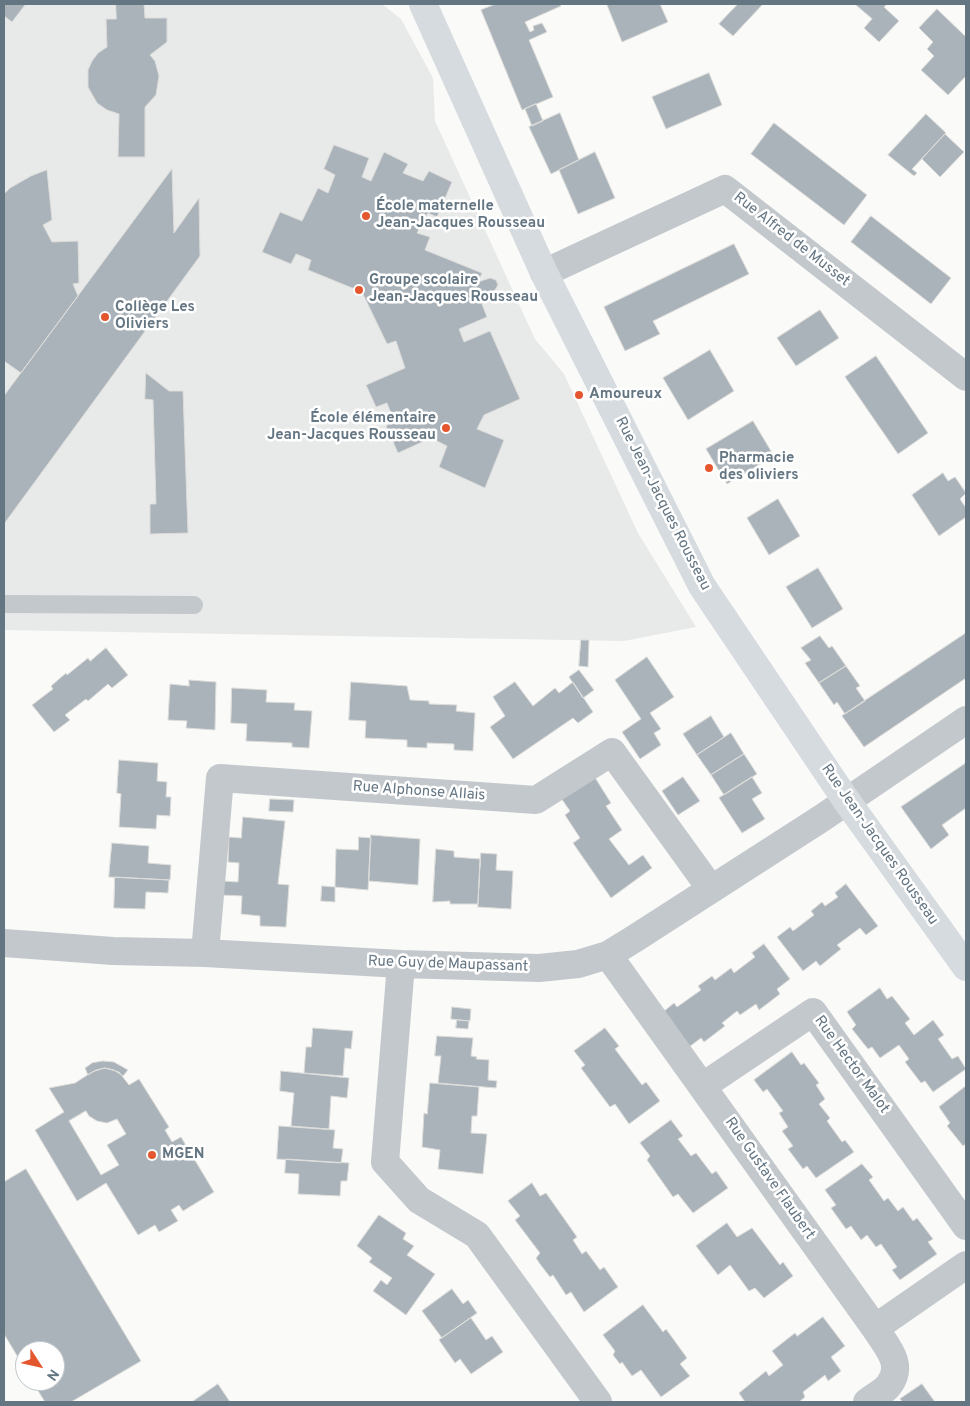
<!DOCTYPE html>
<meta charset="utf-8">
<style>
body{margin:0}
#map{position:relative;width:970px;height:1406px;overflow:hidden;background:#fafaf8;font-family:Overpass,sans-serif}
canvas{display:block}
.frame{position:absolute;inset:0;border:5px solid #657683;pointer-events:none}
.north{position:absolute;left:15px;top:1341px;width:50px;height:50px;box-sizing:border-box;background:#fff;border:1px solid #c1c8cd;border-radius:50%;rotate:125deg;font-size:14px;font-weight:700;line-height:20px;text-align:center;color:#657683}
.north::after{content:'';display:block;margin:auto;width:18px;height:22px;background:#e4572e;clip-path:polygon(50% 0,100% 100%,50% 72%,0 100%)}
</style>
<div id="map">
<canvas width="970" height="1406"></canvas>
<div class="frame"></div>
<div class="north">N</div>
</div>
<script>
const ctx = document.querySelector('canvas').getContext('2d');
ctx.lineJoin = 'round';
function fillPath(path, color) { ctx.fillStyle = color; ctx.fill(path, 'evenodd'); }
function trace(path, color, width, dash) { ctx.strokeStyle = color; ctx.lineWidth = width; ctx.lineCap = dash ? 'butt' : 'round'; ctx.setLineDash(dash || []); ctx.stroke(path); }
function write(font, color, halo, rows, align = 'center') {
  ctx.font = font + ' Overpass,sans-serif'; ctx.lineWidth = 5; ctx.setLineDash([]); ctx.textBaseline = 'middle'; ctx.strokeStyle = halo; ctx.fillStyle = color; for (const [text, x, y, turn = 0] of rows) {
    ctx.save(); ctx.translate(x, y); ctx.rotate((+turn || 0) * Math.PI / 180); ctx.textAlign = isNaN(turn) ? turn : align; if (halo) ctx.strokeText(text, 0, 0); ctx.fillText(text, 0, 0); ctx.restore();
  }
}
const built = new Path2D(`
 M4,4H382L401,19L433,78L435,121L535,339L564,374L638,533L696,627L624,641L4,630Z`);
const building = new Path2D(`
 M4,4H23L25,5L12,22L4,16Z
 M116,4H144L145,18H167V42L150,55L155,61L159,76L156,95L145,107V157H118L119,114L107,110L97,103L88,87V70L92,61L98,53L107,47L106,19H116Z
 M496,4H560L561,6L525,22L530,32L534,30L533,26L542,23L547,32L529,40L553,97L522,110L481,10Z
 M611,4H660L668,22L622,42L607,5Z
 M738,4H763L733,36L719,24Z
 M855,4H887L884,7L899,21L879,42L864,28L872,19Z
 M937,9L966,37V76L948,95L921,70L934,56L927,49L933,42L919,28Z
 M709,73L722,105L666,129L652,97Z
 M536,104L543,121L532,126L525,109Z
 M560,113L579,160L551,174L529,127Z
 M926,114L946,133L912,169L917,173L914,176L888,155Z
 M774,123L867,195L844,225L751,154Z
 M945,134L964,152L940,177L922,159Z
 M334,145L369,158L362,177L371,181L384,152L408,164L403,173L423,181L429,171L452,182L437,217L428,213L417,233L430,237L425,250L482,273L478,282L490,278L496,280L498,285L495,290L480,299L487,317L459,329L464,342L490,331L520,399L484,415L477,429L504,440L485,488L439,467L447,446L431,438L398,453L386,426L394,421L387,403L376,407L366,385L405,368L396,341L387,344L362,292L308,270L311,260L296,254L291,264L262,252L280,212L302,221L318,188L328,193L335,175L324,169Z
 M595,152L615,198L578,214L559,170Z
 M172,169L174,233L199,198L200,256L4,524V396Z
 M47,170L52,220L43,225L52,242L78,241L79,283L73,284L78,296L21,373L4,361V194L10,188L31,176Z
 M871,216L951,278L931,304L851,242Z
 M734,244L749,274L653,321L660,334L625,351L604,307Z
 M820,310L839,338L796,366L777,338Z
 M710,350L734,391L688,420L663,378Z
 M876,356L928,433L898,454L845,377Z
 M146,373L169,391H183L188,533L150,534V504H156L153,400L145,399Z
 M753,421L774,456L727,484L706,449Z
 M943,473L948,481L955,477L966,493L960,499L966,508V517L939,536L912,495Z
 M778,499L800,536L769,555L747,518Z
 M818,568L843,609L812,628L786,587Z
 M966,633V678L864,747L842,716Z
 M820,636L829,648L832,646L846,666L819,683L805,663L811,660L801,648Z
 M581,640H589L588,667L579,666Z
 M106,648L128,675L112,688L108,684L88,701L86,699L65,715L70,720L54,732L32,705L53,689L51,686L66,673L67,675L88,658L90,661Z
 M647,657L674,697L650,713L661,729L654,733L661,745L640,759L622,732L641,719L615,680Z
 M846,666L860,686L856,688L865,701L845,714L837,702L834,705L819,683Z
 M579,670L594,690L583,698L569,677Z
 M189,680L216,682L215,730L186,728L187,721L168,720L170,684L189,686Z
 M351,682L407,686L410,700L429,701V704L457,705L456,711L475,713L473,751L454,750V744L427,743V748L407,747V740L365,738L366,721L349,720Z
 M515,682L533,706L555,688L559,693L573,682L593,712L578,723L573,718L513,759L490,727L505,716L493,697Z
 M232,688L267,690L266,702L295,703L294,710L312,711L309,748L292,747V743L246,741L247,724L231,723Z
 M711,716L724,737L697,755L683,734Z
 M731,733L744,754L711,775L697,755Z
 M744,754L757,774L724,795L711,775Z
 M119,760L158,763L157,781L167,782L166,797H171L170,816L157,815L156,829L119,827L121,794L117,793Z
 M966,763V808L942,825L949,835L931,849L901,807Z
 M594,776L611,803L606,806L622,830L609,839L629,865L643,855L652,868L611,898L573,843L580,838L565,815L570,811L561,798Z
 M683,777L700,801L678,815L662,791Z
 M752,777L762,793L752,799L765,819L742,833L719,798Z
 M270,799L294,800L293,812L269,811Z
 M243,817L285,821L278,884L289,885L286,927L260,926V916L241,914L242,896L221,895L222,881L238,882L239,863L228,862L229,837L241,838Z
 M371,835L420,839L418,885L369,881Z
 M359,837L371,838L368,890L335,887L336,849L358,850Z
 M112,843L149,846L148,863L171,865L170,880L109,877Z
 M436,849L454,851V857L480,859L478,904H450V901L433,902Z
 M481,853L497,854L496,870L513,871L511,909L478,907Z
 M115,877L169,880L168,893L146,892L145,909L114,908Z
 M846,884L878,926L866,935L860,928L837,945L841,949L820,966L816,961L803,971L777,937L790,927L793,931L814,915L811,911L822,902L825,906L838,897L835,893Z
 M322,886L335,887V902L321,901Z
 M764,944L790,979L777,989L780,994L759,1010L756,1004L740,1015L737,1011L722,1023L725,1026L704,1042L701,1038L689,1047L663,1012L674,1003L677,1007L701,990L698,986L712,976L715,980L731,968L734,973L755,957L752,953Z
 M880,988L887,999L892,996L910,1019L905,1023L914,1035L933,1020L944,1035L938,1039L952,1059L958,1056L966,1069L933,1092L925,1081L921,1083L905,1062L909,1059L899,1045L880,1058L872,1047L868,1049L852,1029L856,1025L847,1012Z
 M452,1007L471,1009L470,1021L451,1019Z
 M457,1020L469,1021L468,1029L456,1028Z
 M313,1028L353,1031L351,1049L345,1048L343,1076L304,1073L306,1047H311Z
 M605,1028L619,1046L615,1049L642,1085L646,1082L660,1101L629,1124L615,1104L610,1107L581,1068L585,1065L574,1051Z
 M437,1036L473,1038L471,1056L477,1057L476,1059L489,1060L488,1080L497,1081L496,1088L438,1083L441,1056H435Z
 M792,1052L801,1065L804,1063L819,1083L816,1085L825,1099L819,1104L830,1118L827,1121L842,1142L845,1140L854,1152L816,1178L807,1166L803,1169L788,1149L793,1146L782,1131L788,1127L779,1113L783,1111L767,1089L763,1092L754,1080Z
 M103,1061L114,1062L128,1070L123,1076L114,1070L105,1068L96,1070L88,1075L85,1068L92,1063Z
 M105,1068L119,1072L129,1085L139,1079L169,1127L165,1130L172,1142L181,1137L214,1192L183,1211L179,1205L171,1210L178,1221L159,1232L155,1225L138,1235L106,1183L77,1201L35,1130L64,1112L49,1088L75,1083L92,1072ZM86,1111L89,1116L97,1121L107,1123L117,1119L126,1134L107,1145L119,1165L101,1175L69,1121Z
 M281,1071L349,1078L347,1098L331,1096L329,1129L291,1126L294,1093L280,1091Z
 M430,1083L479,1087L477,1116H472L471,1133L487,1134L483,1174L438,1169L440,1150L422,1147L424,1113L427,1114Z
 M966,1086V1144L963,1146L947,1126L950,1123L939,1107Z
 M671,1120L683,1136L678,1139L691,1156L696,1153L712,1174L716,1171L728,1188L693,1213L678,1194L673,1197L647,1160L650,1156L640,1143Z
 M279,1126L335,1130L333,1148L343,1149L341,1163L277,1159Z
 M286,1159L349,1163L347,1181H341L340,1196L298,1194L299,1174L285,1173Z
 M862,1164L873,1177L869,1180L884,1201L888,1198L898,1211L903,1207L913,1221L917,1218L933,1239L928,1242L937,1254L900,1280L892,1270L897,1267L881,1244L876,1247L867,1235L861,1240L851,1226L846,1229L831,1208L836,1205L825,1190Z
 M26,1169L141,1361L71,1402H45L32,1381H55V1351H25V1369L4,1334V1182Z
 M532,1183L540,1196L546,1193L577,1237L573,1240L582,1254L586,1251L600,1270L604,1267L618,1287L584,1312L571,1292L566,1295L553,1275L550,1277L540,1264L536,1258L540,1253L515,1220L520,1216L508,1201Z
 M379,1215L406,1233L403,1239L414,1246L407,1255L435,1274L406,1315L373,1291L381,1280L387,1285L392,1278L369,1262L372,1258L357,1246Z
 M727,1223L737,1237L752,1228L780,1265L783,1262L793,1276L764,1298L755,1288L749,1291L730,1265L718,1275L696,1246Z
 M452,1289L463,1304L468,1300L477,1313L442,1338L422,1311Z
 M643,1305L663,1332L666,1329L687,1358L680,1364L690,1376L661,1397L641,1370L632,1376L622,1362L620,1364L613,1355L615,1351L603,1335Z
 M823,1317L845,1346L831,1357L841,1371L828,1381L825,1375L803,1392L805,1397L799,1402H745L739,1393L766,1371L769,1376L783,1365L772,1351L795,1333L797,1336Z
 M471,1318L486,1340L492,1336L503,1352L471,1374L460,1359L455,1363L439,1340Z
 M218,1384L230,1402H192Z
 M922,1384L935,1402H903L900,1399Z`);
const lane = new Path2D(`
 M4,604L194,605`);
const street = new Path2D(`
 M544,273L725,189L966,377
 M4,943L113,951L205,953L401,964L539,968L578,964L608,955L634,939L822,818L966,720
 M205,953L220,778L536,800L612,752L711,889
 M608,955L875,1328C886,1346 905,1364 889,1385C884,1392 873,1397 867,1402
 M401,964L385,1162L419,1200L477,1235L598,1402
 M703,1086L813,1012L966,1226
 M875,1328L966,1265`);
const secondary = new Path2D(`
 M423,4L544,273L702,586L846,800L966,967`);
const markers = [
 [366,216,5,"#e4572e"],
 [359,290,5,"#e4572e"],
 [105,317,5,"#e4572e"],
 [579,395,5,"#e4572e"],
 [446,428,5,"#e4572e"],
 [709,468,5,"#e4572e"],
 [152,1155,5,"#e4572e"]
];
const poiNames = [
 ["École maternelle",376,207],
 ["Jean-Jacques Rousseau",376,224],
 ["Groupe scolaire",369,281],
 ["Jean-Jacques Rousseau",369,298],
 ["Collège Les",115,308],
 ["Oliviers",115,325],
 ["Amoureux",589,395],
 ["École élémentaire",436,419,"right"],
 ["Jean-Jacques Rousseau",436,436,"right"],
 ["Pharmacie",719,459],
 ["des oliviers",719,476],
 ["MGEN",162,1155]
];
const streetNames = [
 ["Rue Alfred de Musset",791,240,38],
 ["Rue Jean-Jacques Rousseau",662,504,63],
 ["Rue Alphonse Allais",419,792,4],
 ["Rue Jean-Jacques Rousseau",879,845,55],
 ["Rue Guy de Maupassant",448,965,2],
 ["Rue Hector Malot",851,1065,54],
 ["Rue Gustave Flaubert",769,1179,55]
];
fillPath(built, '#e8e9e9');
fillPath(building, '#aab3b9');
trace(building, '#dcdcda', 1);
trace(lane, '#c3c8cc', 18);
trace(street, '#c3c8cc', 28);
trace(secondary, '#d6dbdf', 28);
for (const [x, y, r, color] of markers) { const dot = new Path2D(); dot.arc(x, y, r, 0, 2 * Math.PI); ctx.fillStyle = color; ctx.fill(dot); trace(dot, '#fff', 2); }
write('bold 15px', '#657683', '#fff', poiNames, 'left');
write('15px', '#657683', '#fff', streetNames);
</script>
